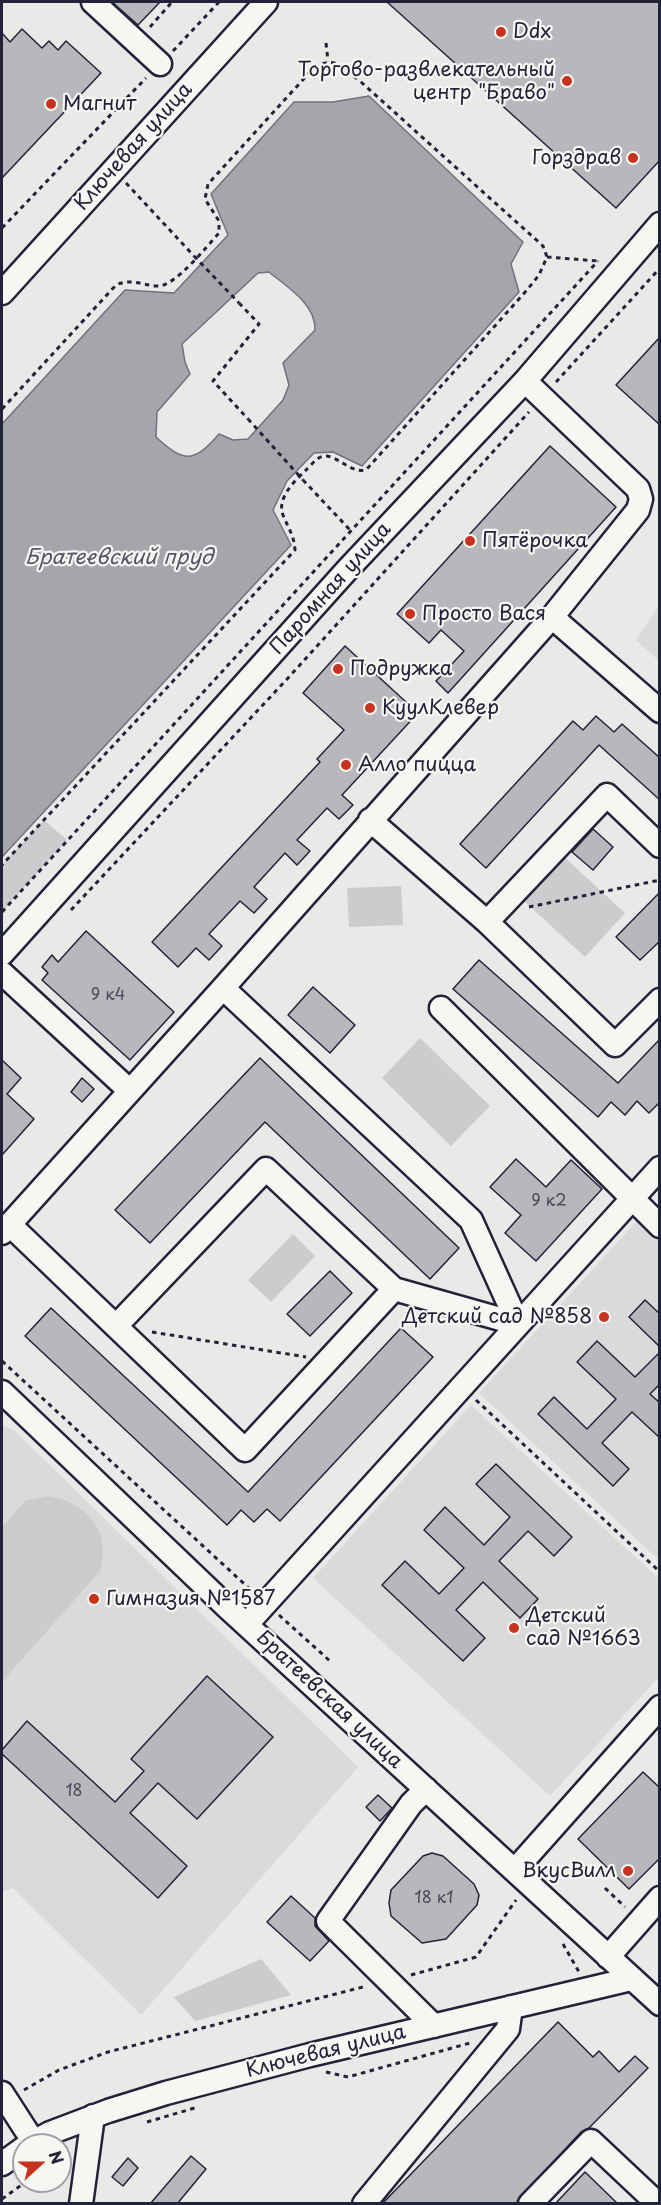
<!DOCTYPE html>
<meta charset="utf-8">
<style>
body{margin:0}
#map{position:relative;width:661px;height:2205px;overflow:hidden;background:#e9e9e7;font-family:"Playpen Sans",sans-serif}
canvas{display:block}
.frame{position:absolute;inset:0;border:3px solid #22223b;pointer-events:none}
.north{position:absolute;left:12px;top:2133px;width:60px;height:60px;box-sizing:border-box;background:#f6f6f2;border:2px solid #a1a1a9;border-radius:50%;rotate:69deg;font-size:16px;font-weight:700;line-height:24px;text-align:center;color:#22223b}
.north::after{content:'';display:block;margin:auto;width:21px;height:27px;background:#c8321e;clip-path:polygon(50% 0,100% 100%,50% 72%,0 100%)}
</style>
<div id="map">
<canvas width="661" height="2205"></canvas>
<div class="frame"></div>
<div class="north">N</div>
</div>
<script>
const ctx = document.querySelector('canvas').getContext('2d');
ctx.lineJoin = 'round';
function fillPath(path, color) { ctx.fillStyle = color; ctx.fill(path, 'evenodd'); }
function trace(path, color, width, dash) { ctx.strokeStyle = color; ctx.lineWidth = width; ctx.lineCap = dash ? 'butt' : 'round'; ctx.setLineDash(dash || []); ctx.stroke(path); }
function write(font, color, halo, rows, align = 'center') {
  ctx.font = font + ' "Playpen Sans",sans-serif'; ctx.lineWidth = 4.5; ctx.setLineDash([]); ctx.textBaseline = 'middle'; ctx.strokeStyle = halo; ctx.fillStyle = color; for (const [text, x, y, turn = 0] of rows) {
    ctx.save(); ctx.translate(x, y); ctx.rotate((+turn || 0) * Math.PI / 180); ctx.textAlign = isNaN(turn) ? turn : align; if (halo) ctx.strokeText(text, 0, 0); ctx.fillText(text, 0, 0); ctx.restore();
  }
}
const built = new Path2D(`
 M659,606V661L636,640Z
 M637,1221L659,1241V1560L479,1393Z
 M471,1405L659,1579V1677L550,1796L313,1578Z
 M2,1426L14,1430L358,1767L141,2015L13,1888L2,1892Z`);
const green = new Path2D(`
 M44,820L67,840L2,912V865Z
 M563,856L625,913L585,957L523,900Z
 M401,886L403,925L349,927L347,888Z
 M420,1038L490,1106L451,1146L382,1078Z
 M293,1234L315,1256L271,1302L248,1280Z
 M47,1496C86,1501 112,1531 100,1571L2,1682V1527L25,1501Z
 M261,1959L291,1995L195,2021L174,1997Z`);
const water = new Path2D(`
 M369,96L523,242L511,264L519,292L362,466L333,452L314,453L287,481L273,510L291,545L2,857V424L125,290L174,293L228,235L211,194L294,102H333ZM269,272C287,287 316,304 315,330L283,363L289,385L283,400L248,439L233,440L219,434C194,463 184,463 156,437L157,412L190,374L185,362L182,344L258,273Z`);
const building = new Path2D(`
 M112,2H160L138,25Z
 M387,2H660V160L616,208Z
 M22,29L42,48L49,41L58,50L66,41L101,73L2,178V33L10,42Z
 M660,337V425L616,385Z
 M550,446L616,507L448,693L436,681L464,651L441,630L429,643L397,614Z
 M345,646L418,713L342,795L353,805L339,819L327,808L297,840L310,851L297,865L285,853L254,887L267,899L254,913L240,901L209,934L222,946L209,960L196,948L178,967L152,942L320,762L317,759L344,730L303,693Z
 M596,716L614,732L622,724L660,758V800L599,745L486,868L460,844L573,721L583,730Z
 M593,829L613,847L593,870L572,852Z
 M660,892V941L640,960L616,937Z
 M86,931L174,1012L130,1060L42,980L48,973L42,967L52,955L58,962Z
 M479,960L618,1083L660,1039V1102L649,1113L637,1101L625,1115L611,1102L598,1117L453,989Z
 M313,987L355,1025L330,1053L288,1015Z
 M260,1058L459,1248L430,1279L265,1122L150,1243L115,1210Z
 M2,1060L21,1078L7,1094L34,1119L2,1155Z
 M82,1078L94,1089L82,1102L71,1092Z
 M516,1159L546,1187L571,1160L602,1189L536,1261L505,1233L521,1215L490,1187Z
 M330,1271L352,1293L310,1336L287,1314Z
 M645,1300L660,1314V1347L629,1317Z
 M51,1308L248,1492L401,1328L433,1357L280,1521L267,1509L254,1522L241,1510L227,1525L25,1336Z
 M597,1341L635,1377L660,1352V1384L650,1394L660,1403V1438L632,1412L602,1443L629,1469L613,1486L538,1414L554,1397L587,1429L616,1399L577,1362Z
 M496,1464L572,1537L554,1556L528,1531L499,1561L538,1599L520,1618L483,1582L456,1610L485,1638L463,1661L382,1585L405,1561L439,1594L464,1568L424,1530L445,1507L484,1545L510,1517L476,1484Z
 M207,1676L273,1737L197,1819L158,1783L130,1813L187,1866L158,1898L2,1754V1750L27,1721L115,1802L144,1771L131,1759Z
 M643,1772L660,1788V1858L629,1889L578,1839Z
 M378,1795L392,1808L380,1821L366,1807Z
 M432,1853L443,1856L474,1884L479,1895L477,1905L446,1939L422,1943L391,1916L389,1903L391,1890L423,1856Z
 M291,1896L315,1918V1926L329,1941L310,1961L267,1922Z
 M558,2022L593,2057L599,2051L619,2072L635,2056L648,2068L589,2128L581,2132L515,2204H382Z
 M191,2156L206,2169L177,2204H150Z
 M128,2158L138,2168L123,2186L112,2177Z
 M585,2172L618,2204H555Z`);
const path = new Path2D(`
 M150,27L172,2
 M326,43L328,61
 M173,51L219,2
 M126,183L194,256
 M2,228L146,78
 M547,257L598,261
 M239,303L259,324L213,381L248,419
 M556,382L660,268
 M2,409L116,285C131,278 141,285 157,286C174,288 207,246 219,233V221L205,199L208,184L310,72C333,52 342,67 361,82L543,246L547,257L539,275L527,290L366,470C351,473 342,459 327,456C319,455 314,462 308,468C297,479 276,497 283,515C288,528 294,535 295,550L2,865
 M303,480L351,531
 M529,907L660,880
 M71,910L289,677L529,412
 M2,912L598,261
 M152,1332L306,1357
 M2,1361L252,1591
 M476,1400L660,1572
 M279,1615L331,1662
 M605,1888L625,1907
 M563,1944L579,1972
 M411,1975L476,1957L516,1900
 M326,2072L348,2077L470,2043
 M24,2090L59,2070L108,2052L367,1986
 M147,2122L198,2107
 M60,2158L69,2153
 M2,2199L27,2181`);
const minor = new Path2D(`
 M93,2L160,64
 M2,293L266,2
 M525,381L638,489L641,499L638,510L552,617
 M370,820L487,922
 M660,846L607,795L487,922L615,1045L660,1000
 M2,954L347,570L525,381L660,224
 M2,973L130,1091
 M223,988L471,1220L518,1324L394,1289
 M441,1008L660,1226
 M9,1224L245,1450L394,1289L266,1169L116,1326
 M2,1233L223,988L552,617L660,711
 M2,1392L228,1608L660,2004
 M247,1624L660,1168
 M426,1789L411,1804L328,1921L434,2026
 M515,1870L660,1707
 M608,1957L660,1898
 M2,2093L33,2141
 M28,2145L50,2133L108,2111L166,2093L310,2055L631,1979
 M2,2164L24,2148
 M81,2204L93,2116
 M364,2204L508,2029L511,2007
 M530,2204L591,2141L658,2204`);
const pathBridge = new Path2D(`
 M194,256L239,303
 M248,419L303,480`);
const markers = [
 [501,32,6,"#c8321e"],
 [567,81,6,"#c8321e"],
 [51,104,6,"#c8321e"],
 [633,158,6,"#c8321e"],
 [470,541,6,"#c8321e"],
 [410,614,6,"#c8321e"],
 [338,669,6,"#c8321e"],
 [370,708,6,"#c8321e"],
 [346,765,6,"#c8321e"],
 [604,1317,6,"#c8321e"],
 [94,1599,6,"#c8321e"],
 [514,1628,6,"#c8321e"],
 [628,1871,6,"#c8321e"]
];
const numberNames = [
 ["9 к4",108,996],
 ["9 к2",549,1202],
 ["18",74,1792],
 ["18 к1",434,1899]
];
const poiNames = [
 ["Ddx",513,32],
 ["Торгово-развлекательный",555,70,"right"],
 ["центр \"Браво\"",555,93,"right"],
 ["Магнит",63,104],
 ["Горздрав",621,158,"right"],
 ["Пятёрочка",482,541],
 ["Просто Вася",422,614],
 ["Подружка",350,669],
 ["КуулКлевер",382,708],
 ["Алло пицца",358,765],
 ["Детский сад №858",592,1317,"right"],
 ["Гимназия №1587",106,1599],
 ["Детский",526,1616],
 ["сад №1663",526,1639],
 ["ВкусВилл",616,1871,"right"]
];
const streetNames = [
 ["Ключевая улица",134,147,-48],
 ["Паромная улица",331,589,-48],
 ["Братеевская улица",329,1700,43],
 ["Ключевая улица",326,2052,-14]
];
const waterNames = [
 ["Братеевский пруд",119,558]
];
fillPath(built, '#dadada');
fillPath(green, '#ccccce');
fillPath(water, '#a5a5ac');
trace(water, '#71717f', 1.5);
fillPath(building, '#b8b8bc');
trace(building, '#22223b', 1.5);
trace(minor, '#22223b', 27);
trace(path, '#22223b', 3, [4.5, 4.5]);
trace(minor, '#f6f6f2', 22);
trace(pathBridge, '#22223b', 3, [4.5, 4.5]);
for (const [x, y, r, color] of markers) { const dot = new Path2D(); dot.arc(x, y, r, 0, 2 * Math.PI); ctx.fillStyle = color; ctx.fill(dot); trace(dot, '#f6f6f2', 2); }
write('16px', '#48485b', null, numberNames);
write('20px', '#22223b', '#f6f6f2', poiNames, 'left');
write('20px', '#22223b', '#f6f6f2', streetNames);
write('italic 21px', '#565668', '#f6f6f2', waterNames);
</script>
